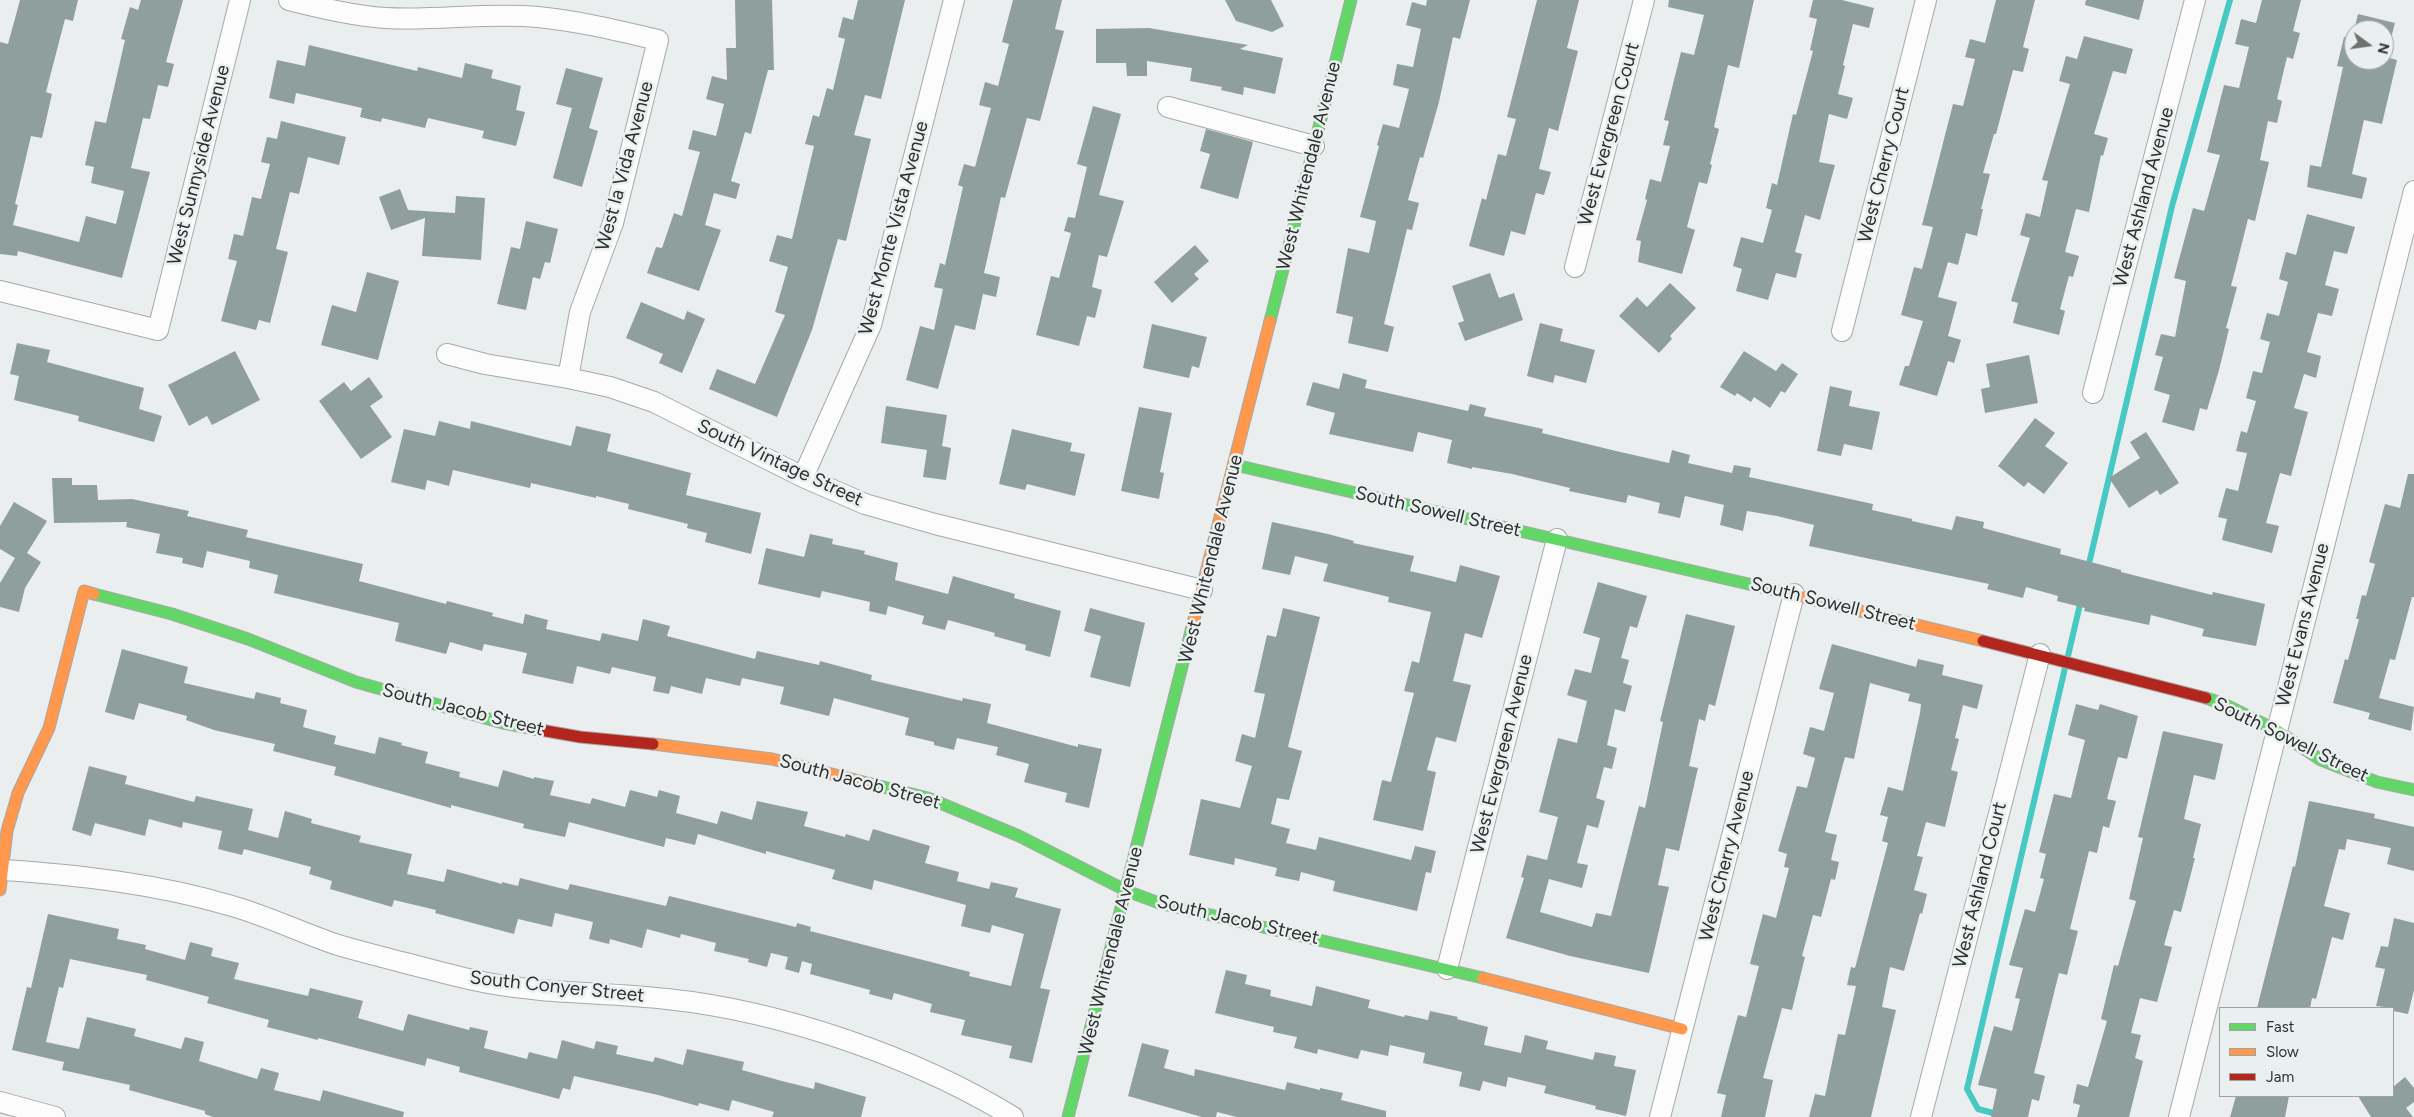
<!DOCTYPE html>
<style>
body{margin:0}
#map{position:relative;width:2414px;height:1117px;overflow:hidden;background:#ebeeee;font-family:Figtree,sans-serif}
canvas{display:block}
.legend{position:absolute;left:2219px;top:1007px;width:175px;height:90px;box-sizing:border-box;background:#eaefef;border:1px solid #9fa3a3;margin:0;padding:6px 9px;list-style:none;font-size:15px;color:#2e3030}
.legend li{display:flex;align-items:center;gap:10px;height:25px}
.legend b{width:25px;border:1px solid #9fa3a3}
.north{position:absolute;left:2344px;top:20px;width:50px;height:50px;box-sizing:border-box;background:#eaefef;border:1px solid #9fa3a3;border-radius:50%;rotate:104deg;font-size:14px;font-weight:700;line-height:20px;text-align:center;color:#2e3030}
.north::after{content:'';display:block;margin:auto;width:18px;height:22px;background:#707272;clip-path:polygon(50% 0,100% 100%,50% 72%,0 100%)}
</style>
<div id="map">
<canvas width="2414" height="1117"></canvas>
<ul class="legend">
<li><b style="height:6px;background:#63d668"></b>Fast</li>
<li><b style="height:6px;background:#ff974d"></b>Slow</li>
<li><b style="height:6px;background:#b3261e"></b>Jam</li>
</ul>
<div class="north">N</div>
</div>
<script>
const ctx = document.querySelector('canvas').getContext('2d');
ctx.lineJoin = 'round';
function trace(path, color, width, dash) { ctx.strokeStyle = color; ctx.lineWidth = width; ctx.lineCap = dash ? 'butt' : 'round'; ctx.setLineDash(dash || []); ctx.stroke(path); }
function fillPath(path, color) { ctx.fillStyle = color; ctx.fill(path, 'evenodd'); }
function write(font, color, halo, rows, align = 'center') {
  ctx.font = font + ' Figtree,sans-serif'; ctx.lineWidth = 5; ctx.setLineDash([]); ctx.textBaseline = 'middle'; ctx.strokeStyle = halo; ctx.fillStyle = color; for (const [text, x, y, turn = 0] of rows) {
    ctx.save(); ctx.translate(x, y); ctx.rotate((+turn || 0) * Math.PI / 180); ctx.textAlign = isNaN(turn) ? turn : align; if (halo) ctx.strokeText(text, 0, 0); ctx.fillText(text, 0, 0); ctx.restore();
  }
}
const stream = new Path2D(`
 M2088,568L2172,206L2230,0
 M2068,656L2081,600
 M2008,1117L1978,1109L1967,1089L2065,668`);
const building = new Path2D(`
 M20,0H78L73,21L65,19L46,92L52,94L42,138L31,136L15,204L18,205L13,225L79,242L86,216L116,224L124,191L91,183L94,167L85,165L95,121L106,123L125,40L121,39L130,7L138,10L141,0H183L166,62L174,64L168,87L158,85L150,119L143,118L131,168L150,172L122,278L18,251L17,256L0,254V42L8,44Z
 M735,0H772L774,70H768L751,134L745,132L731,181L740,184L736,199L714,193L705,225L721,230L699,291L647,273L656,247L662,248L674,213L682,216L700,152L688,149L693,130L716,136L724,104L706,99L712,76L727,80L726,48H736Z
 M858,0H905L881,99L865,95L854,135L871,139L846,241L838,239L812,330L777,417L709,389L717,369L755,384L785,315L775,312L788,267L769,261L777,235L792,239L814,146L805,144L813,115L819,117L827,88L833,90L845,39L838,37L843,17L853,20Z
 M1013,0H1062L1055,29L1064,31L1040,121L1027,118L1005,198L1001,197L984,273L1000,277L996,297L983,294L975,330L955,325L938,389L906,380L920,326L934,330L943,289L934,287L940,263L945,265L963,187L958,185L964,164L975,167L991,108L979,105L985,82L998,86L1009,44L1002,42Z
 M1225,0H1271L1284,26L1272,32L1236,21Z
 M1427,0H1470L1460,39L1453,37L1439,102L1423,158L1420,157L1408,200L1419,203L1412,230L1407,229L1384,324L1394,327L1388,352L1348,343L1353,317L1336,313L1348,248L1369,253L1376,221L1360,217L1379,146L1377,145L1383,124L1399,128L1409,89L1393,85L1397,64L1413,67L1421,29L1406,25L1412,2L1426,6Z
 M1537,0H1579L1567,48L1578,51L1558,131L1549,128L1539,169L1551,172L1544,195L1536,193L1525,235L1511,231L1504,256L1469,246L1482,198L1486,200L1498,154L1506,156L1516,119L1507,117Z
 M1669,0H1754L1739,68L1728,65L1714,127L1719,129L1710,164L1712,165L1707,184L1699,182L1687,227L1695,230L1682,274L1638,262L1641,241L1636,240L1647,200L1645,199L1650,179L1661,182L1670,146L1663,145L1669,121L1664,120L1681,52L1694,55L1704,15L1668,7Z
 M1813,0H1842L1874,8L1869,28L1853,24L1843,65L1845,66L1838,94L1853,98L1847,119L1829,114L1819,162L1835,165L1820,220L1805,215L1795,252L1802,254L1796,278L1776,273L1768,300L1736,291L1742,269L1733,266L1741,237L1763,243L1772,210L1766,208L1772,183L1777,185L1793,114L1796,115L1813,51L1810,50L1817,19L1809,17Z
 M1996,0H2035L2023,47L2029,49L2023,72L2013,70L1996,134H1994L1983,173L1990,174L1981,209H1983L1977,236L1966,233L1958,265L1948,262L1938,297L1957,302L1948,336L1961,340L1954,363L1948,361L1937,396L1899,385L1905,366H1909L1923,321L1901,315L1914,267L1922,269L1933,227L1922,225L1953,104L1963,106L1975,59L1965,57L1970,39L1985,43Z
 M2086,0H2144L2139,20L2085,5Z
 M2262,0H2301L2293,31L2300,33L2293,59L2287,57L2277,99L2282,101L2277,123L2268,121L2260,160L2269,162L2255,221L2248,219L2237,263L2231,286L2237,287L2226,328L2229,329L2219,370L2207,410L2200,408L2194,431L2162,422L2170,395L2154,390L2163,357L2155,355L2161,334L2175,337L2186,281L2174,278L2193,208L2204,211L2220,155L2207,152L2224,85L2239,88L2249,47L2235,44L2241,19L2256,23Z
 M2358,14L2395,23L2386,57L2397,60L2382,124L2364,120L2352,174L2367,178L2362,199L2307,187L2310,165L2321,167L2343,67L2337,66L2344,37L2352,39ZM2354,30H2384V60H2354Z
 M1149,28L1248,45L1240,49L1283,58L1275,94L1244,87L1243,95L1221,90L1222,87L1190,81L1192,68L1147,61V76H1127L1126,63H1096V29Z
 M2084,36L2133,49L2126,74L2113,71L2094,134L2108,138L2103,156L2101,155L2089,212L2076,209L2065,252L2079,256L2073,277L2069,276L2060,309L2065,311L2059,335L2013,323L2018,303L2011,301L2030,238L2020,235L2026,213L2040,217L2048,181L2042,180L2070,84L2059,81L2066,56L2077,59Z
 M309,45L417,71L418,67L462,78L465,63L493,70L491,78L521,86L516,110L525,112L516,146L482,138L484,131L428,118L425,128L382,118L381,122L360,117L362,108L296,93L294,104L269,98L277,60L305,66Z
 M566,68L603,78L589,128L598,131L582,187L553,178L572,108L556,104Z
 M1093,106L1121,114L1099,195L1124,201L1107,257L1099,255L1092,287L1102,290L1095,318L1087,316L1079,346L1036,335L1051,276L1059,278L1071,233L1064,231L1068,217L1075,218L1087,167L1077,164Z
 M281,121L346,137L339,165L308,157L299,194L290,192L276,249L288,252L279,288L270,323L259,320L256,330L221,321L237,261L228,259L234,234L243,236L252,197L261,199L270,164L261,162L267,137L277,139Z
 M1206,129L1253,142L1238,199L1200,188L1210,154L1200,151Z
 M400,189L408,210L455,213L456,196L485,198L481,260L422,256L425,218L391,230L379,197Z
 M2307,214L2355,227L2347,254L2334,251L2325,285L2339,289L2332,316L2318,313L2307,352L2321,356L2316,378L2304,374L2294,408L2308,412L2291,476L2280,473L2266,523L2279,526L2272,553L2222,540L2227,519L2218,517L2226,488L2238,491L2247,453L2236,451L2241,431L2247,433L2256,401L2246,398L2253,371L2262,373L2270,342L2260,339L2267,313L2279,316L2288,282L2279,279L2286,252L2296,255Z
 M526,221L558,229L550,263L545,262L540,279L533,277L526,310L497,304L511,247L520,249Z
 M1195,245L1209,261L1194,274L1199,279L1172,303L1154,282Z
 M367,272L399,281L378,360L321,345L332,305L356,312Z
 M1490,273L1499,298L1514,293L1523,320L1465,341L1458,323L1464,321L1452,286Z
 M1670,283L1696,308L1670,336L1672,339L1659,353L1619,316L1637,297L1647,307Z
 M641,302L684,320L687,311L705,319L682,373L659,363L663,354L626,338Z
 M1540,323L1563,329L1560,341L1595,350L1586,383L1555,375L1553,383L1527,376Z
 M1152,324L1207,337L1199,368L1192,366L1189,378L1143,368Z
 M17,343L50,350L47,362L144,388L139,409L162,416L154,442L78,421L79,416L14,400L19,376L10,374Z
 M235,351L260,400L212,425L207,416L189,426L168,385Z
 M1744,351L1776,371L1782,363L1798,374L1785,393L1781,391L1770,408L1754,397L1751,402L1737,393L1735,396L1720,387Z
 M2029,355L2038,403L1985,413L1981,389L1990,387L1986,364Z
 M1343,373L1367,380L1365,388L1468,411L1470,404L1486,408L1484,416L1543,429L1542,433L1616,451L1669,463L1672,450L1690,455L1688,463L1732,473L1734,465L1751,468L1749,477L1873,504L1872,510L1912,519V521L1952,530L1956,516L1984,522L1983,528L2061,549L2060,554L2121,570V572L2212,595L2213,592L2265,604L2256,646L2202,636L2204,629L2151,615L2149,625L2084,611L2085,608L2057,601L2058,596L2026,587L2023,598L1987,589L1989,584L1809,546L1814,525L1777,516L1747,511L1743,531L1720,525L1724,505L1685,496L1680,518L1658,513L1660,503L1628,495L1626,503L1569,491L1570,488L1512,474L1472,467V469L1447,463L1452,440L1418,432L1413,452L1329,434L1335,413L1306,405L1313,382L1339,389Z
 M369,377L383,397L370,406L392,437L361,459L319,401L344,382L351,391Z
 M1830,386L1852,391L1849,406L1880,412L1872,450L1844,444L1841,456L1817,451Z
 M886,406L947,415L942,446L951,448L946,480L923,477L927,450L881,443Z
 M1139,407L1172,413L1160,472L1164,473L1159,499L1121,491Z
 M2035,418L2055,433L2045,446L2068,463L2044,494L2028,482L2024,487L1998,466Z
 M439,421L470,429L471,421L571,446L576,426L611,434L607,451L691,473L686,495L761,513L751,554L705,542L707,533L687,528L688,524L628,509L629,504L596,496V498L531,483L530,488L453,470L449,486L427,480L425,490L391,482L404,429L435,436Z
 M1012,429L1072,443L1070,451L1085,454L1075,496L1027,484L1025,490L999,484Z
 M2146,432L2179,483L2160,495L2157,490L2129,508L2109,478L2140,458L2130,442Z
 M2408,474H2414V597H2412L2395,660L2390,659L2379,698L2414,707L2411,731L2368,719L2370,713L2333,703L2345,659L2348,660L2359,619H2356L2362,595L2366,596L2375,564L2369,562L2385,504L2400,508Z
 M52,478H72V485H97L98,500L132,499L189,511L187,516L248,530L246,537L363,564L359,581L446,604L447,601L493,613L492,616L523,624L525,614L548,620L546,629L600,641L602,633L638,641L643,619L670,626L667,636L755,659L757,651L819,665L820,661L872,675L871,680L962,701L963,698L991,704L987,723L1078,747V744L1102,749L1089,808L1065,802L1067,793L1024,782L1029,764L996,755L998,747L957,738L954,750L934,745V742L905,735L909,718L834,698L829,716L780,704L784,687L742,678L740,686L706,678L702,694L671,686L669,694L653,691L656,677L612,667L610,674L577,666L573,684L522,673L527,653L484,644L482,651L450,642L446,654L395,641L399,623L274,593L278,575L249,568L250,561L207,551L203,568L182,563L183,558L156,553L160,534L126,527L127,522L54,523Z
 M14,502L47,521L27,553L41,562L25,588L19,612L0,607V583L15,558L0,549V526Z
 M1272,522L1328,534L1354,541L1353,543L1414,556L1410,571L1456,582L1460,565L1500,576L1482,638L1465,633L1453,681L1471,685L1456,742L1436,737L1427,770L1436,772L1423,831L1373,820L1382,780L1391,782L1414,693L1404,691L1412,661L1419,663L1431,612L1388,602L1389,597L1323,581L1328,564L1295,556L1290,575L1262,569Z
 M810,534L833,539L832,544L865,551L864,554L898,563L895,580L948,594L953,576L1015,594L1014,598L1061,611L1050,657L1025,650L1026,645L994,636L995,633L948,620L945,630L922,624L924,616L888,606L886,615L869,611L870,602L822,591L820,598L758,584L766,548L804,557Z
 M1598,582L1647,596L1637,628L1630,626L1621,658L1629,660L1623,683L1632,686L1625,712L1615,709L1607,745L1617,748L1612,769L1604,767L1596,798L1605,801L1598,828L1587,825L1577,863L1588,865L1582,888L1549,879L1540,912L1592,927L1596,913L1611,916L1639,806L1645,808L1663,722L1660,721L1686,614L1735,626L1715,706L1709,704L1705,721L1699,719L1689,766L1698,768L1679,851L1666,848L1658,885L1669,887L1649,973L1570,956L1506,938L1524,878L1521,877L1527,855L1547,860L1558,817L1539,812L1558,738L1577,743L1587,701L1567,695L1575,669L1591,673L1600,638L1583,633Z
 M1090,608L1145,623L1130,687L1090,677L1101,636L1084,631Z
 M1283,608L1320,617L1288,747L1302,751L1289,800L1277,798L1271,824L1290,829L1286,843L1316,850L1319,837L1411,860L1415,846L1436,851L1431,873L1426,872L1417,911L1333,891L1335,881L1301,872L1299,881L1275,876L1277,868L1235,858L1234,865L1189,855L1201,799L1240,808L1252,766L1235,761L1242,734L1255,738L1265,694L1254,692L1267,635L1276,637Z
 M1832,644L1916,667L1918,659L1944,665L1942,675L1983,685L1977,709L1963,705L1955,738L1959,739L1951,770L1958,772L1945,827L1926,822L1917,856L1923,857L1914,890L1927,894L1922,914L1920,913L1904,971L1890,967L1882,1007L1896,1010L1871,1117H1809L1815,1094L1825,1096L1838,1034L1845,1035L1856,986L1847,985L1851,967L1855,968L1888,843L1882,841L1888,817L1880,815L1888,787L1903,791L1920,713L1921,704L1908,701L1910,694L1870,683L1854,759L1845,757L1825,832L1837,835L1831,860L1839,862L1835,880L1831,879L1821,917L1813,915L1802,956L1805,957L1792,1010L1782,1008L1763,1078L1773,1080L1765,1117H1721L1726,1095L1717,1093L1738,1015L1746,1017L1759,966L1750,964L1755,944L1763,914L1776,918L1789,868L1784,867L1787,854L1778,851L1797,786L1807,788L1815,758L1803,754L1810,727L1824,731L1834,693L1819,689Z
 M122,649L188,667L184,683L254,699L256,692L281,698L280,703L307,710L303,727L336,736L334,744L375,754L379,737L402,743L401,745L428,752L425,763L460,772L459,777L498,787L503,770L534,779V777L554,781L550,795L590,804L592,798L625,807L630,790L657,797L659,790L680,796L676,813L717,824L721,811L752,820L757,801L808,812L804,826L845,837L846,834L869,841L873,829L930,846L925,863L959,872L957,881L989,889L991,882L1018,888L1015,897L1061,909L1040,988L1050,990L1032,1063L1009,1058L1012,1046L961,1035L965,1020L930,1012L932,1004L894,993L892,1000L869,994L870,990L810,974L812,964L802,961L799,973L785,969L788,957L771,953L767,967L748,962L749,959L714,951L716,943L681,934L680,938L647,929L642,948L610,939L609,944L589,939L593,922L555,913L552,927L518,919L514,934L435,913L436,910L394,900L392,907L330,889L332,881L309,874L311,867L244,849L242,855L218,849L222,831L183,822L182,828L149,819L145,836L95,823L91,836L72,830L89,766L127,776L125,784L194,802L196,796L253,809L248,830L278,838L285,811L312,819L311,823L361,836L359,842L412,854L407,874L444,882L447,869L502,884V882L518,886L520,878L568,890L570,884L666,906L669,896L796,927L797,923L811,927L810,931L970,972L969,976L1011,986L1024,934L992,925L990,933L961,926L966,905L874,880L872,890L832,879L835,870L766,851V854L698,834L695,845L666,838L664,847L569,822L565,837L523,828L524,824L451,805V808L334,775L336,767L273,751L275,744L214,730L186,720L187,716L139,703L134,720L105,712Z
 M2076,704L2098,710L2100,704L2138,716L2127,759L2118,757L2107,799L2116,801L2109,828L2103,826L2097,853L2089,851L2070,929L2078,931L2067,975L2059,973L2034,1073L2045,1076L2039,1101L2032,1099L2028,1117H1991L1997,1089L1978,1085L1994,1026L2012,1031L2020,999L2015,998L2023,968L2009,965L2025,909L2035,912L2044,879L2040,878L2046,854L2039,852L2054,794L2071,798L2085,740L2068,735Z
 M2163,731L2223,744L2215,780L2194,775L2184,819L2201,824L2193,858H2195L2181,912L2174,910L2164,945L2172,947L2157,1002L2140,998L2131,1033L2141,1035L2135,1058L2143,1061L2129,1117H2077L2080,1105L2073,1103L2077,1084L2088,1087L2107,1021L2101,1019L2114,965L2118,966L2136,901L2129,899L2143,838L2138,837Z
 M2309,801L2375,814L2374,818L2414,827V871L2387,864L2391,848L2347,839L2345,850L2339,849L2324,906L2350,913L2343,940L2332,937L2316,999L2312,998L2310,1008H2257L2293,866L2295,867Z
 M48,914L119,929L117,939L146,945L145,949L185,960L190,942L213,948L211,956L239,963L234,979L308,996L310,988L363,1001L358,1018L403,1031L408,1014L469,1030L470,1027L488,1031L484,1048L527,1059L529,1052L557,1059L562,1040L594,1049L596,1041L618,1046L616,1054L653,1062L655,1057L683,1065L687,1049L744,1062L742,1070L782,1081L814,1089L815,1082L866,1097L861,1117H772L774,1112L732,1100L729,1111L699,1103L698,1106L658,1095L574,1076L570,1090L563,1088L559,1099L459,1072L460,1067L427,1058L425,1066L318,1038V1040L267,1027L269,1020L207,1003L209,997L146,980L147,975L70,959L63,988L59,987L46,1042L79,1049L87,1017L136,1029L134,1036L181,1049L185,1037L204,1042L199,1061L257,1079L261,1068L279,1073L274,1090L320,1101L323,1090L404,1112L403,1117H213L205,1114V1111L129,1090L130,1085L62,1070L64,1062L12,1050L27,987L31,988Z
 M2394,918L2414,923V990L2408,1014L2393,1011V1008L2376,1006L2385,969L2375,967L2381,946L2388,947Z
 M1226,970L1247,975L1245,984L1271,990L1270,996L1312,1006L1316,986L1370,1000L1368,1008L1404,1017L1405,1015L1428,1020L1430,1011L1458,1017L1457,1019L1488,1027L1484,1045L1521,1053L1525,1035L1548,1041L1546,1049L1593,1060L1595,1052L1616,1056L1614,1066L1636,1070L1626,1116L1595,1109L1596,1106L1544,1093L1546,1086L1508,1077L1506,1087L1483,1081L1480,1091L1459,1086L1462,1072L1423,1063L1425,1053L1390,1045L1388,1056L1361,1050L1358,1059L1318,1049L1317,1054L1294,1048L1297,1037L1273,1032L1274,1027L1215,1013Z
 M1142,1043L1169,1050L1164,1068L1194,1076L1195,1069L1285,1090L1287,1082L1320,1090V1088L1343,1093L1341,1100L1386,1111V1117H1237L1217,1112L1216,1117H1202L1128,1096Z
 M2405,1077L2414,1088V1102L2406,1108L2413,1117H2371L2358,1096H2393V1087Z
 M2236,1096H2289L2285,1117H2230Z`);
const street = new Path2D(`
 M289,0C321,8 354,16 386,18C437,21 488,12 538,17C579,21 619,31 658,40L613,223L580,312L568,378
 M1168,107L1314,146
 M1575,267L1644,0
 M0,291L158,330L240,0
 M1842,331L1926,0
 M447,354L485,364L568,378L610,387L654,402L803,477L865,504L935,524L1202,590
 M2093,393L2195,0
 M803,477L871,325L954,0
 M3,870C80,875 158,884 232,906C267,916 300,932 335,944C357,951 380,956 401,962C430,969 459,978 488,983C547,994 607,992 667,999C781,1011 915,1057 1013,1117
 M1447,969L1557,539
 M0,1102L55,1117
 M1660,1117L1794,594
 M1921,1117L2040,654
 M2179,1117L2414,191`);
const fast = new Path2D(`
 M1270,321L1351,0
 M1235,465L1757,586
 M94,594L172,614L248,639L356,682L503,723L535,729
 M2206,698L2224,704L2276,730L2321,760L2377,782L2414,790
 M871,784L928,798L1019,836L1127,891L1159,903L1483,978
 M1068,1117L1192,627`);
const slow = new Path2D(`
 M1757,586L1983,641
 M1192,627L1270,321
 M653,744L772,759L871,784
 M0,890L7,831L18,793L49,728L84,591L94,594
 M1483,978L1682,1029`);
const jam = new Path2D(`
 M1983,641L2206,698
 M535,729L580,737L653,744`);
const streetNames = [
 ["West Evergreen Court",1609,134,-75],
 ["West Sunnyside Avenue",199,165,-76],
 ["West Cherry Court",1884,165,-76],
 ["West la Vida Avenue",625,166,-75],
 ["West Whitendale Avenue",1309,166,-76],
 ["West Ashland Avenue",2144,197,-75],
 ["West Monte Vista Avenue",894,228,-75],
 ["South Vintage Street",780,463,25],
 ["South Sowell Street",1438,512,13],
 ["West Whitendale Avenue",1211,559,-76],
 ["South Sowell Street",1833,604,14],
 ["West Evans Avenue",2303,625,-76],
 ["South Jacob Street",463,710,14],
 ["South Sowell Street",2291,740,26],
 ["West Evergreen Avenue",1502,754,-76],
 ["South Jacob Street",860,782,15],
 ["West Cherry Avenue",1727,856,-76],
 ["West Ashland Court",1980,885,-76],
 ["South Jacob Street",1238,920,13],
 ["West Whitendale Avenue",1111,951,-76],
 ["South Conyer Street",557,987,6]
];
trace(stream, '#46c8c3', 6);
fillPath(building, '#8f9f9e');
trace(street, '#a7a9a9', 22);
trace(fast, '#a7a9a9', 13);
trace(slow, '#a7a9a9', 13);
trace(jam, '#a7a9a9', 13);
trace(street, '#fcfcfc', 20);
trace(fast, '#63d668', 11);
trace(slow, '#ff974d', 11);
trace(jam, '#b3261e', 11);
write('19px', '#2e3030', '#eaefef', streetNames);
</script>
